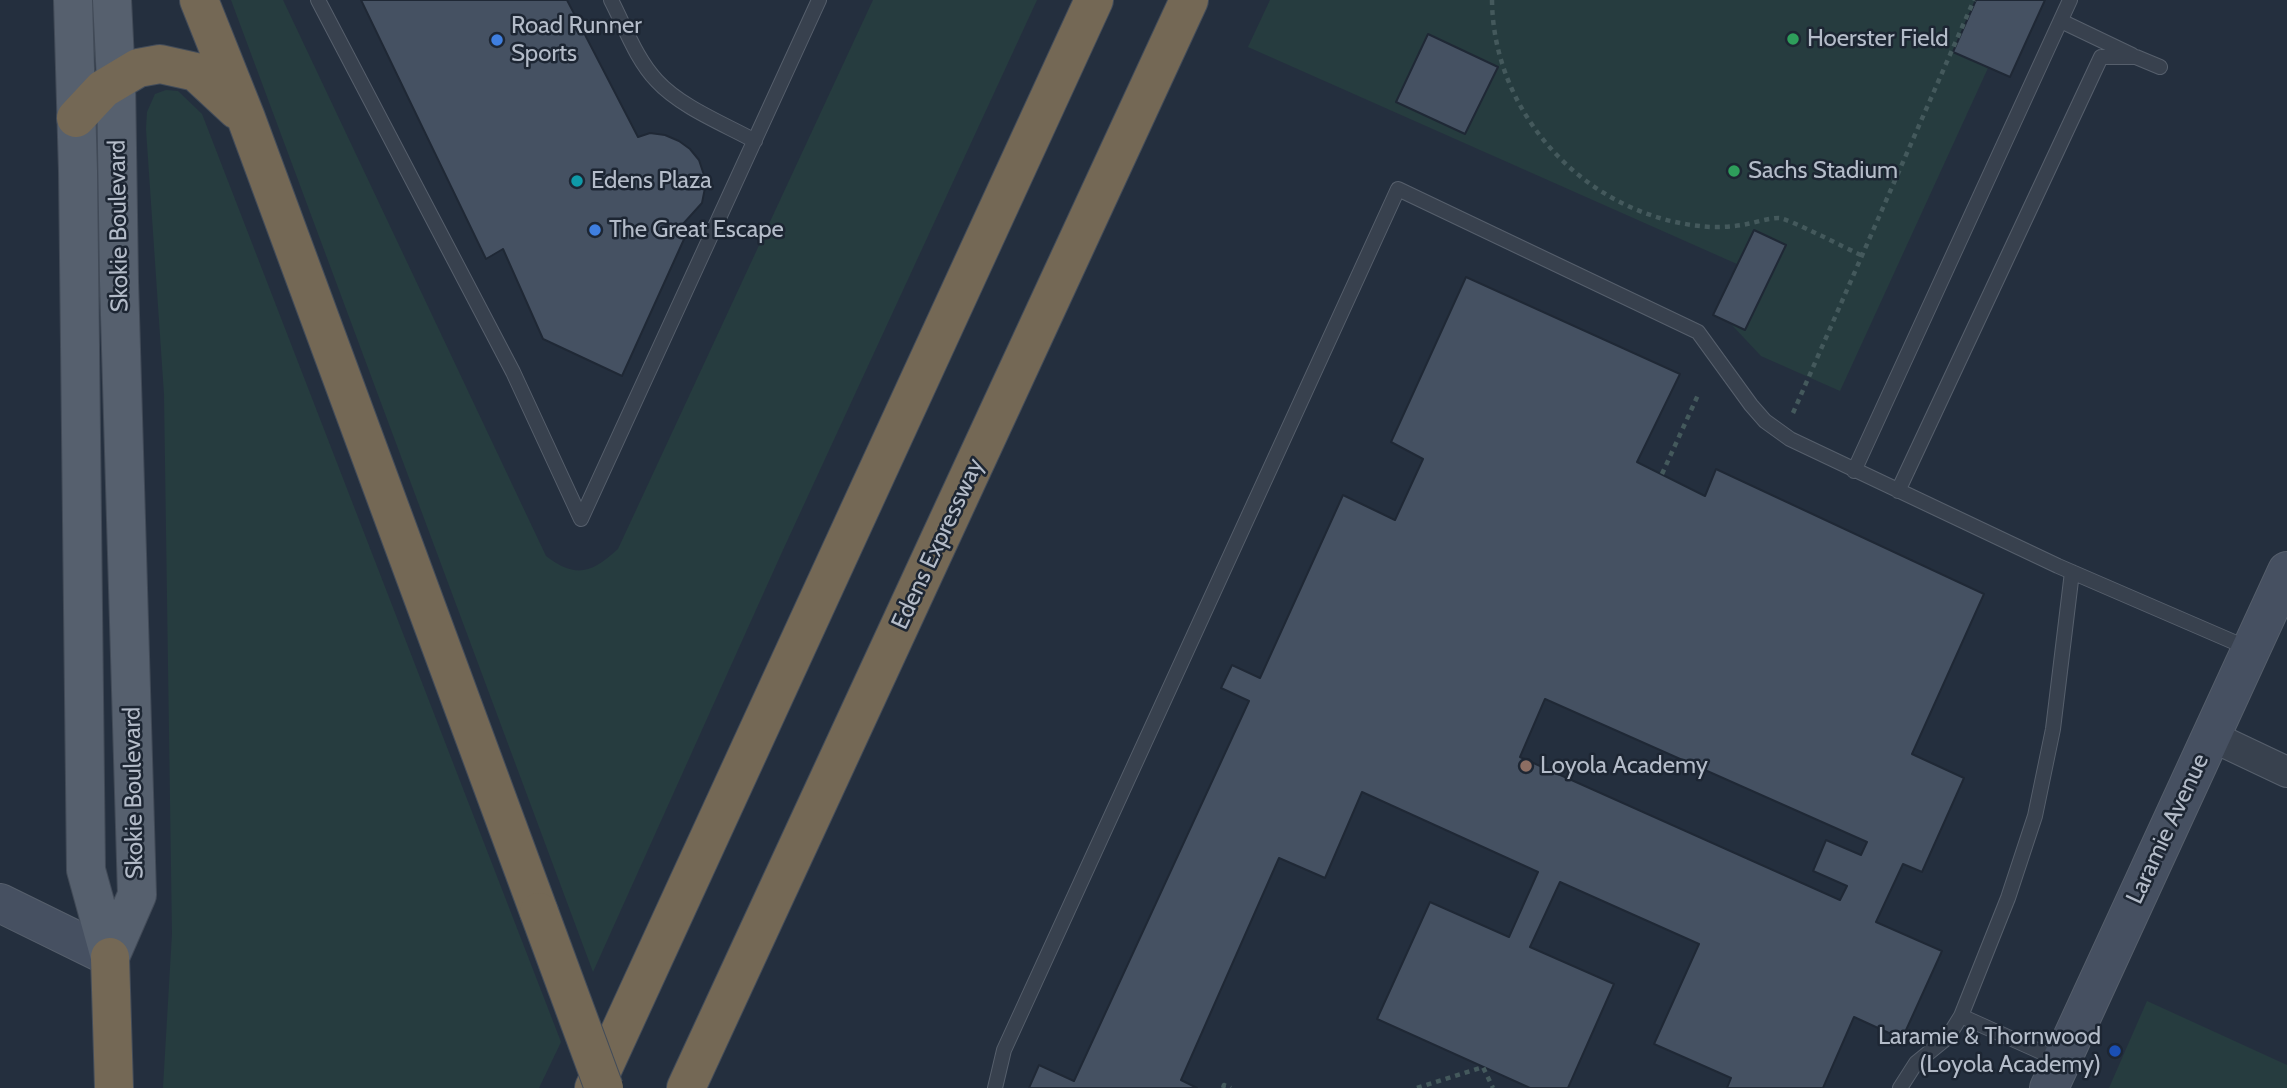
<!DOCTYPE html>
<style>
body{margin:0}
canvas{display:block;background:#242f3e}
</style>
<canvas width="2287" height="1088"></canvas>
<script>
const ctx = document.querySelector('canvas').getContext('2d');
ctx.lineJoin = 'round';
function fillPath(path, color) { ctx.fillStyle = color; ctx.fill(path, 'evenodd'); }
function trace(path, color, width, dash) { ctx.strokeStyle = color; ctx.lineWidth = width; ctx.lineCap = dash ? 'butt' : 'round'; ctx.setLineDash(dash || []); ctx.stroke(path); }
function write(font, color, halo, rows, align = 'center') {
  ctx.font = font + ' Cabin,sans-serif'; ctx.lineWidth = 5; ctx.setLineDash([]); ctx.textBaseline = 'middle'; ctx.strokeStyle = halo; ctx.fillStyle = color; for (const [text, x, y, turn = 0] of rows) {
    ctx.save(); ctx.translate(x, y); ctx.rotate((+turn || 0) * Math.PI / 180); ctx.textAlign = isNaN(turn) ? turn : align; if (halo) ctx.strokeText(text, 0, 0); ctx.fillText(text, 0, 0); ctx.restore();
  }
}
const green = new Path2D(`
 M231,0H283L546,556C576,579 592,573 618,549L873,0H1037L782,552L593,972Z
 M1270,0H2045L2010,77L1988,68L1840,391L1761,356L1730,323L1713,315L1737,264L1248,47Z
 M166,90L178,91L202,114L561,1042L539,1088H163L172,934L164,394L146,129L147,112L155,94Z
 M2147,1001L2287,1065V1088H2109Z`);
const building = new Path2D(`
 M361,0H567L638,137L650,133L665,135L679,141L690,149L699,160L704,175L705,188L702,203L683,224L690,226L622,376L543,339L503,249L486,259Z
 M1976,0H2045L2010,77L1953,52Z
 M1428,34L1498,67L1465,134L1396,102Z
 M1754,230L1786,245L1745,330L1713,315Z
 M1466,277L1680,374L1637,462L1705,496L1716,469L1984,594L1912,754L1964,778L1922,872L1903,864L1876,922L1942,951L1902,1039L1854,1017L1823,1088H1727L1731,1078L1654,1044L1699,944L1560,882L1530,947L1614,984L1568,1088H1530L1377,1019L1430,902L1509,937L1538,872L1362,792L1325,878L1279,858L1181,1080L1197,1088H1029L1039,1065L1074,1081L1249,701L1221,688L1232,665L1260,678L1343,495L1395,520L1423,459L1391,442ZM1545,699L1867,842L1861,855L1826,840L1813,871L1847,886L1840,900L1520,757Z`);
const path = new Path2D(`
 M1492,0C1493,115 1586,214 1700,226C1714,228 1733,227 1747,224C1757,222 1769,218 1779,218C1790,219 1847,249 1861,255
 M1793,413L1974,0
 M1662,474L1698,395
 M1223,1088L1224,1085L1231,1088
 M1417,1088L1483,1067L1493,1088`);
const lane = new Path2D(`
 M318,0L513,372L581,519L819,0
 M611,0C625,27 636,59 657,81C681,107 724,124 755,141
 M2061,21L2132,55
 M1854,471L2070,0
 M1898,491L2101,57H2136L2160,67
 M1961,1016L2059,1060
 M995,1088L1004,1050L1398,189L1698,332L1751,405L1765,421L1790,439L2058,566L2250,649
 M1900,1088L1916,1063L1948,1037L1961,1016L2008,898L2035,816L2053,729L2072,572`);
const street = new Path2D(`
 M2211,736L2287,772`);
const secondary = new Path2D(`
 M0,903L110,957
 M2049,1088L2287,571`);
const primary = new Path2D(`
 M73,0L78,171L86,870L110,957
 M110,957L137,895L119,281L116,81L112,0`);
const highway = new Path2D(`
 M199,0L246,118L539,912
 M76,118L103,89L138,68L160,64L196,72L237,110
 M110,957L114,1088
 M594,1088L1094,0
 M686,1088L1189,0`);
const highwayBridge = new Path2D(`
 M539,912L604,1088`);
const markers = [
 [1793,39,7,"#2e9e5b"],
 [497,40,7,"#3f7fe0"],
 [1734,171,7,"#2e9e5b"],
 [577,181,7,"#0f9aa8"],
 [595,230,7,"#3f7fe0"],
 [1526,766,7,"#8d6e63"],
 [2115,1051,7,"#1a4fb4"]
];
const poiNames = [
 ["Road Runner",511,26],
 ["Sports",511,54],
 ["Hoerster Field",1807,39],
 ["Sachs Stadium",1748,171],
 ["Edens Plaza",591,181],
 ["The Great Escape",609,230],
 ["Loyola Academy",1540,766],
 ["Laramie & Thornwood",2101,1037,"right"],
 ["(Loyola Academy)",2101,1065,"right"]
];
const streetNames = [
 ["Skokie Boulevard",119,226,-91],
 ["Edens Expressway",938,544,-65],
 ["Skokie Boulevard",134,793,-91],
 ["Laramie Avenue",2168,829,-65]
];
fillPath(green, '#263c3f');
fillPath(building, '#455162');
trace(building, '#1f2835', 2);
trace(lane, '#565f6c', 16);
trace(street, '#565f6c', 32);
trace(secondary, '#565f6c', 40);
trace(primary, '#414a57', 40);
trace(highway, '#434c59', 40);
trace(path, '#44595c', 4.5, [5, 5]);
trace(lane, '#38414e', 14);
trace(street, '#38414e', 30);
trace(secondary, '#465061', 38);
trace(primary, '#56606e', 38);
trace(highway, '#746855', 38);
trace(highwayBridge, '#434c59', 40, []);
trace(highwayBridge, '#746855', 38);
for (const [x, y, r, color] of markers) { const dot = new Path2D(); dot.arc(x, y, r, 0, 2 * Math.PI); ctx.fillStyle = color; ctx.fill(dot); trace(dot, '#1d2633', 2.5); }
write('24px', '#b4bcc9', '#1d2633', poiNames, 'left');
write('24px', '#b4bcc9', '#1d2633', streetNames);
</script>
